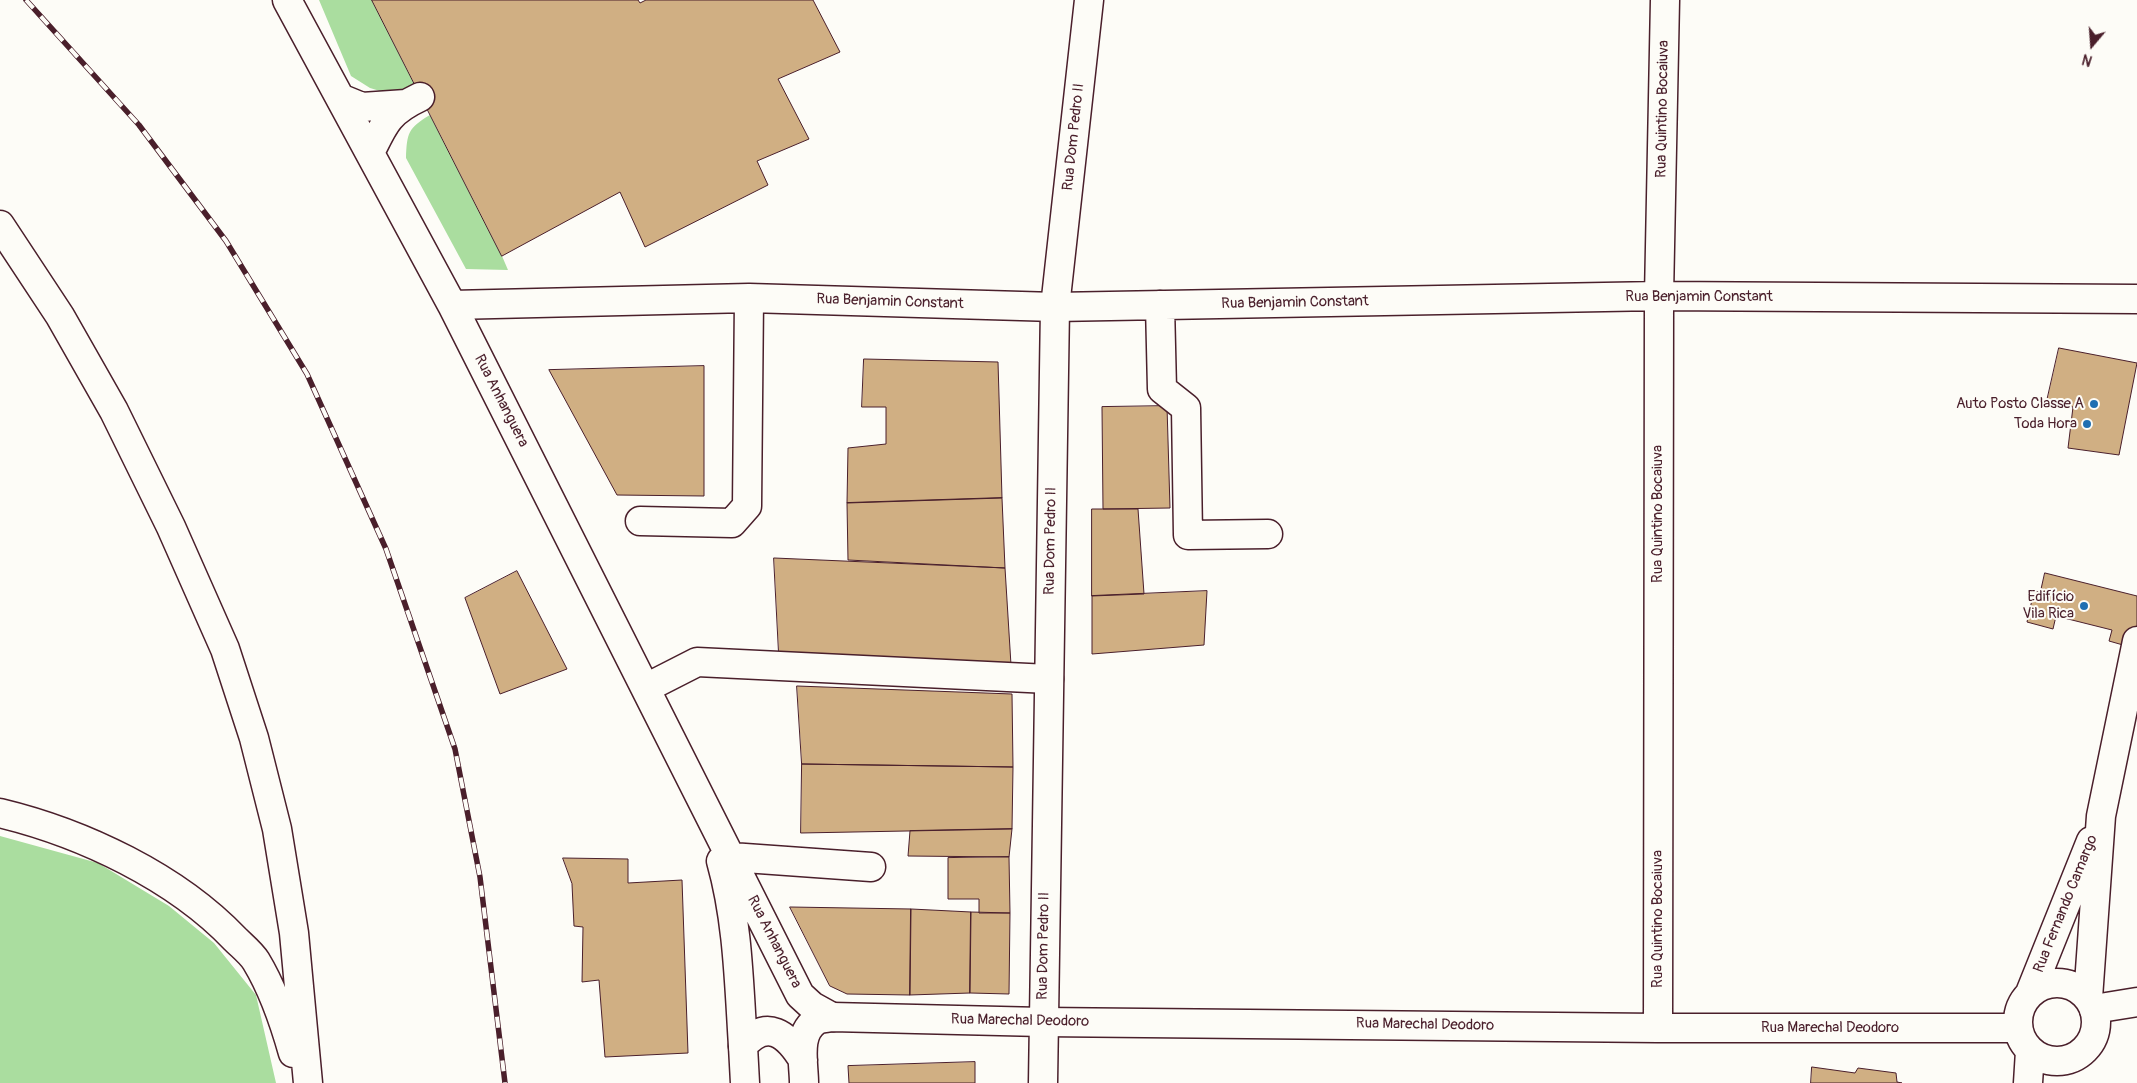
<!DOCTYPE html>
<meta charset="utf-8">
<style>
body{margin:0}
#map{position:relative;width:2137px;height:1083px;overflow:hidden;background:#fdfcf7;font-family:Pangolin,sans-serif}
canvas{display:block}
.north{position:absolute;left:2067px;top:20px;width:50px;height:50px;-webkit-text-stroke:4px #fdfcf7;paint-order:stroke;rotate:198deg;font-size:14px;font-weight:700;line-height:20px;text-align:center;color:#4a1f2b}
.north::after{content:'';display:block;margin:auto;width:18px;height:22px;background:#4a1f2b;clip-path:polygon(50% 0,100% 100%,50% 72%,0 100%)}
</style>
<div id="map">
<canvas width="2137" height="1083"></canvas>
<div class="north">N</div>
</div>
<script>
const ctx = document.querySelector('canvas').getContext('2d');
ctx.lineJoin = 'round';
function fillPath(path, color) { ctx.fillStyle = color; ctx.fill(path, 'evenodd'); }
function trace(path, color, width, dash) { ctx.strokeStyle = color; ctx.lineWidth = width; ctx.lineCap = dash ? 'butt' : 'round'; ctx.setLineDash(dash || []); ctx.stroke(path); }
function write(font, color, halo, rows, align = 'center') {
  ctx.font = font + ' Pangolin,sans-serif'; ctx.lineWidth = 4; ctx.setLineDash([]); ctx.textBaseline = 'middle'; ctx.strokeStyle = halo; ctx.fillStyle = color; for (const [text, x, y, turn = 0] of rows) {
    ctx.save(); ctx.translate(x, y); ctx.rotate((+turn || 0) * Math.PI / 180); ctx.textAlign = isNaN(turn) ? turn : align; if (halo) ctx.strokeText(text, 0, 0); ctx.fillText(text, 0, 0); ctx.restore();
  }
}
const green = new Path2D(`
 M319,0H372L415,85L390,94L370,88L351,76Z
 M430,115L502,256L508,270L466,269L406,158C407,133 408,128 430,115Z
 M0,836L98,863L169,906L214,943L256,995L276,1083H0Z`);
const building = new Path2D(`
 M372,0H638L640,3L646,0H813L840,52L778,79L809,139L757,161L768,185L645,247L620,192L502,256Z
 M2059,348L2137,363L2119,455L2068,448L2073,407L2047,401Z
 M864,359L998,362L1002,498L847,503L848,448L886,444V407H862Z
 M704,366V496L617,495L549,370Z
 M1167,406L1170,508L1103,509L1102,407Z
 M1002,498L1005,568L848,560L847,503Z
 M1092,509H1138L1144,594L1092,596Z
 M774,558L1005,568L1011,665L779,654Z
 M517,571L567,669L500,694L465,598Z
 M2045,573L2137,596V649L2109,641L2112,630L2056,616L2053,629L2027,622L2034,591L2040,592Z
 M1207,591L1204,645L1092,654V596Z
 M797,686L1012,694L1013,767L802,764Z
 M802,764L1013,767L1012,829L801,833Z
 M1012,829L1009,857L908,856L910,831Z
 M1009,857L1010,913H979V899H948V858Z
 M563,858L628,859V883L682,880L688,1053L605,1057L599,980L582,982L583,927L574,926L572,884Z
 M790,907L911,909L910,995L847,994L830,986Z
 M911,909L971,912L970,993L910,995Z
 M971,912L1010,913L1009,994L970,993Z
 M975,1062V1083H849L848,1066Z
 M1812,1067L1855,1073L1858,1068L1896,1073L1897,1082L1902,1083H1811Z`);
const minor = new Path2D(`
 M287,0L452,305L800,995L812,1006L832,1017
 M340,98L362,107L406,104
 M370,153C384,124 388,112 420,97
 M452,305L749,298L1055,307L1659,296L2137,299
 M1160,305L1162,389L1186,408L1188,535L1268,534
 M640,521L732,523L747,506L749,298
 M646,688L697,662L1049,679
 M731,857L871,867
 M721,861C738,921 739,985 743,1046
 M2094,1009L2137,1002
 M1042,1022L1658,1028H2018
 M1658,1028L1659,296L1665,0`);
const major = new Path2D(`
 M0,225L60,316L114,411L171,527L225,649L254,738L277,829L294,933L308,1083
 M0,813C83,833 176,877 235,939C242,946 251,953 256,961C273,989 284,1021 293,1053
 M2018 1022a39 39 0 1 1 78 0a39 39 0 1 1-78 0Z
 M2030,993L2091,841
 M2088,998L2101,816L2137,641
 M745,1083L743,1046C767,1018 787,1034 803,1060
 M804,1083C804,1063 796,1033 817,1020C821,1018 828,1018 832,1017L1042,1022
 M1043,1083L1055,307L1089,0
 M2028,1083L2030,1051`);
const rail = new Path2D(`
 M26,0L139,125L226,241L307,374L386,549L455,749L480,877L505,1083`);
const markers = [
 [2094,404,5,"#1f6fb2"],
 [2087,424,5,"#1f6fb2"],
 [2084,606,5,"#1f6fb2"]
];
const streetNames = [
 ["Rua Quintino Bocaiuva",1663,109,-89],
 ["Rua Dom Pedro II",1074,137,-84],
 ["Rua Benjamin Constant",1699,297],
 ["Rua Benjamin Constant",890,302,2],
 ["Rua Benjamin Constant",1295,303,-1],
 ["Rua Anhanguera",501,401,63],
 ["Rua Quintino Bocaiuva",1658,514,-90],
 ["Rua Dom Pedro II",1051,541,-89],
 ["Rua Fernando Camargo",2066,904,-68],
 ["Rua Quintino Bocaiuva",1658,919,-90],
 ["Rua Anhanguera",774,942,63],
 ["Rua Dom Pedro II",1044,946,-89],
 ["Rua Marechal Deodoro",1020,1021,1],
 ["Rua Marechal Deodoro",1425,1025,1],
 ["Rua Marechal Deodoro",1830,1028]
];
const poiNames = [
 ["Auto Posto Classe A",2084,404],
 ["Toda Hora",2077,424],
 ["Edifício",2074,597],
 ["Vila Rica",2074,614]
];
fillPath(green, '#aadd9f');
fillPath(building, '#d0af83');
trace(building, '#4a1f2b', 1);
trace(minor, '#4a1f2b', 31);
trace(major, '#4a1f2b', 31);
trace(minor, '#fdfcf7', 28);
trace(major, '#fdfcf7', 28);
trace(rail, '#4a1f2b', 5.5);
trace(rail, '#fdfcf7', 4, [11]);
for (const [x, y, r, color] of markers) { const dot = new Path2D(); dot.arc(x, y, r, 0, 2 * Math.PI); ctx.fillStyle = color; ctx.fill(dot); trace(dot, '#fdfcf7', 2); }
write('15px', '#4a1f2b', '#fdfcf7', streetNames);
write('15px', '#4a1f2b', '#fdfcf7', poiNames, 'right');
</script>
